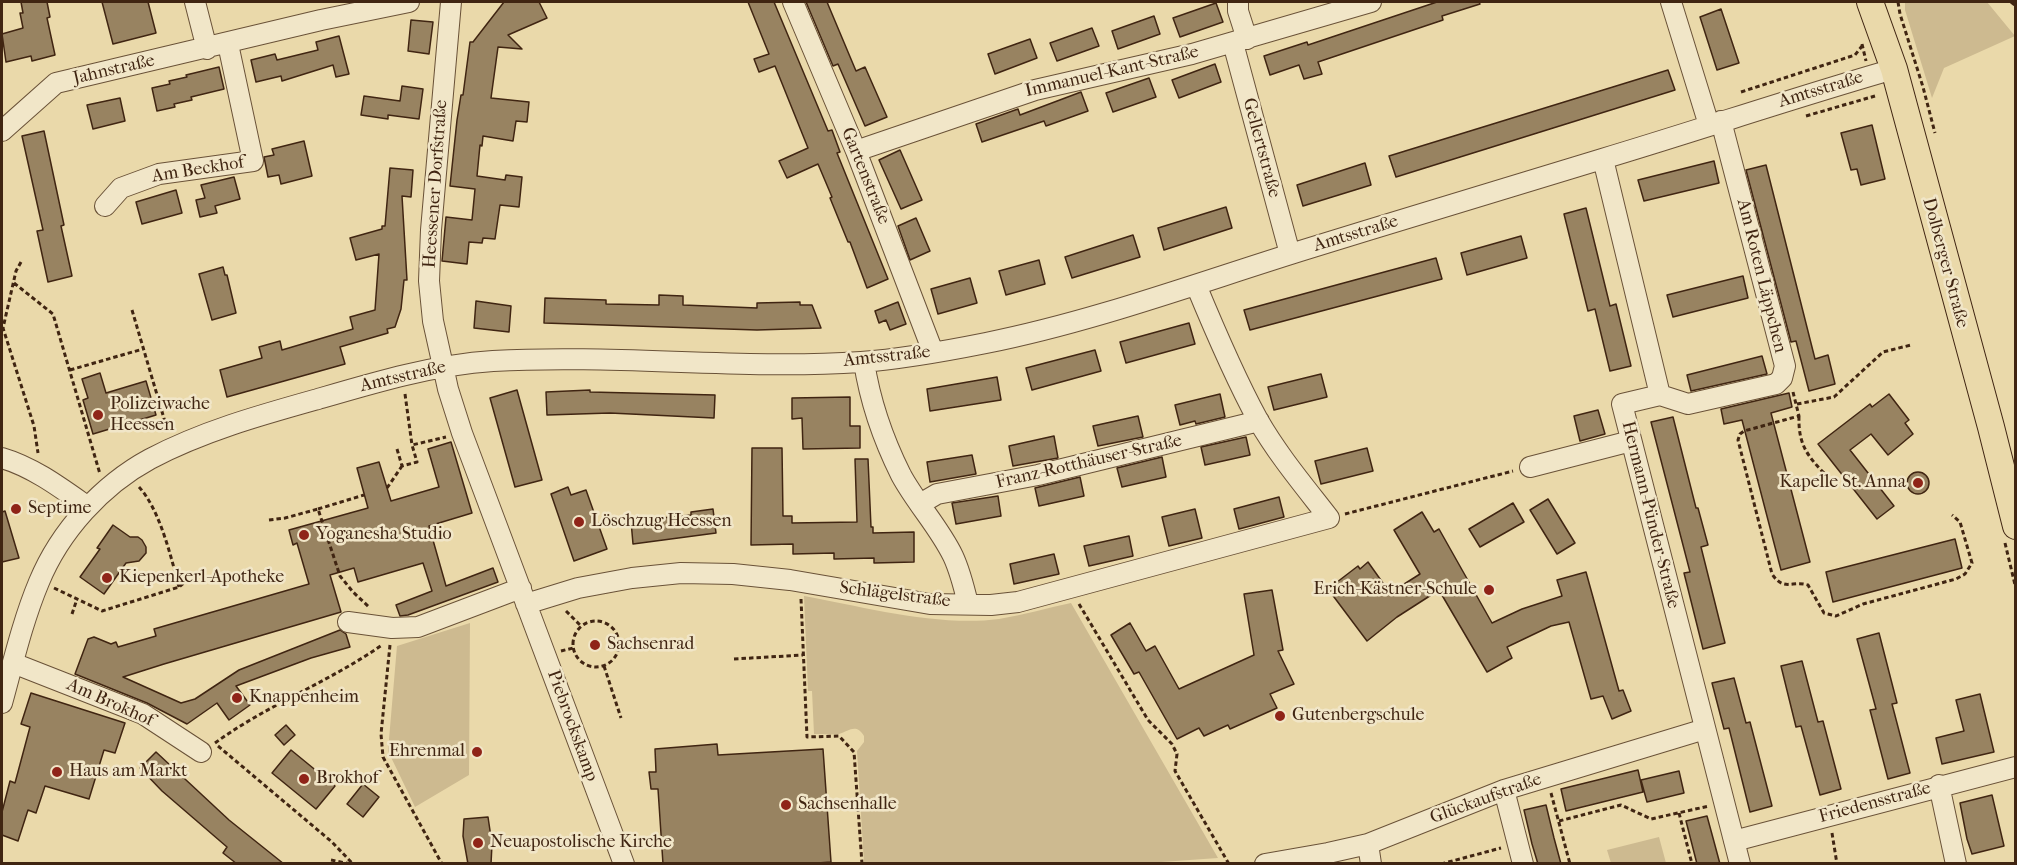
<!DOCTYPE html>
<meta charset="utf-8">
<style>
body{margin:0}
#map{position:relative;width:2017px;height:865px;overflow:hidden;background:#ead9aa;font-family:"IM FELL French Canon",serif}
canvas{display:block}
.frame{position:absolute;inset:0;border:3px solid #402512;pointer-events:none}
</style>
<div id="map">
<canvas width="2017" height="865"></canvas>
<div class="frame"></div>
</div>
<script>
const ctx = document.querySelector('canvas').getContext('2d');
ctx.lineJoin = 'round';
function fillPath(path, color) { ctx.fillStyle = color; ctx.fill(path, 'evenodd'); }
function trace(path, color, width, dash) { ctx.strokeStyle = color; ctx.lineWidth = width; ctx.lineCap = dash ? 'butt' : 'round'; ctx.setLineDash(dash || []); ctx.stroke(path); }
function write(font, color, halo, rows, align = 'center') {
  ctx.font = font + ' "IM FELL French Canon",serif'; ctx.lineWidth = 5; ctx.setLineDash([]); ctx.textBaseline = 'middle'; ctx.strokeStyle = halo; ctx.fillStyle = color; for (const [text, x, y, turn = 0] of rows) {
    ctx.save(); ctx.translate(x, y); ctx.rotate((+turn || 0) * Math.PI / 180); ctx.textAlign = isNaN(turn) ? turn : align; if (halo) ctx.strokeText(text, 0, 0); ctx.fillText(text, 0, 0); ctx.restore();
  }
}
const green = new Path2D(`
 M1905,2H1987L2015,36L1944,68L1932,98L1905,10Z
 M804,596C864,607 938,627 999,619C1023,615 1047,608 1071,603L1218,858L1133,864L864,863L857,751L864,742V736C856,723 849,731 839,734C831,735 821,734 814,734L812,691H808Z
 M470,623L469,775L415,807L388,751L397,646Z
 M1659,837L1666,863H1611L1607,850Z`);
const building = new Path2D(`
 M21,2H47L50,17L47,18L55,55L32,61L31,56L6,62L2,34L23,28L20,13H23Z
 M102,2H148L156,33L113,44Z
 M504,2H539L547,18L508,35L522,49L498,47L491,98L529,102L527,122L516,121L513,141L483,136L482,146L480,145L477,176L505,180L506,175L522,177L519,207L500,205L495,239L483,238L482,243L469,242L467,264L442,261L446,217L472,220L475,189L450,186L457,120L461,95H463L470,42H473Z
 M748,2H774L828,131L832,130L840,152L837,153L888,279L867,288L850,242H848L830,198L832,197L818,164L787,178L779,161L808,148L775,66L759,72L754,59L769,54Z
 M806,2H827L856,71L865,67L887,117L865,126L838,64L833,66Z
 M1437,2H1479L1480,4L1442,16L1443,20L1318,62L1322,74L1304,79L1299,65L1270,75L1264,56L1307,42L1308,45Z
 M1216,3L1223,22L1180,37L1173,18Z
 M1721,9L1739,63L1717,70L1700,17Z
 M1154,16L1160,34L1118,49L1112,31Z
 M411,20L433,22L429,54L408,51Z
 M1092,28L1099,46L1057,61L1050,43Z
 M339,36L349,74L336,77L333,65L282,81L281,76L256,82L251,60L275,54L277,60L318,50L316,42Z
 M1030,39L1037,58L995,74L988,54Z
 M1215,64L1221,82L1179,98L1172,80Z
 M219,67L224,89L191,97L192,100L174,104L175,107L157,111L152,88L170,84L169,81L187,77L186,75Z
 M1668,70L1675,90L1396,177L1389,156Z
 M1149,78L1156,97L1113,112L1106,93Z
 M402,86L423,89L419,119L388,115V119L361,115L364,96L400,101Z
 M1081,92L1088,111L1046,126L1044,121L982,142L976,124L1018,109L1020,115Z
 M120,98L125,121L93,129L87,105Z
 M1872,125L1885,179L1861,185L1857,169L1851,170L1841,133Z
 M44,131L64,225L61,226L72,276L48,282L37,231L43,230L22,136Z
 M304,141L312,176L281,184L279,175L268,177L264,157L274,155L272,149Z
 M900,150L922,200L901,209L879,160Z
 M1714,161L1719,183L1644,201L1638,180Z
 M1365,163L1371,185L1303,206L1297,185Z
 M1766,165L1815,359L1828,355L1835,384L1809,391L1796,341L1791,342L1746,170Z
 M390,168L413,170L411,197L402,196L407,280H404L401,309L395,327L387,329L388,333L340,347L345,364L227,397L220,370L262,358L259,347L280,341L282,350L353,329L350,317L375,310L379,254L356,260L350,238L382,229V226H385Z
 M234,177L240,199L215,206L217,213L200,217L196,200L205,198L201,185Z
 M176,190L182,213L142,224L136,202Z
 M1226,207L1232,228L1164,250L1158,228Z
 M1586,208L1610,306L1616,304L1631,366L1610,371L1595,309L1588,311L1564,214Z
 M916,218L930,251L910,260L898,226Z
 M1133,235L1140,257L1072,278L1065,257Z
 M1521,236L1527,258L1467,275L1461,253Z
 M1436,258L1442,279L1250,330L1244,310Z
 M1039,260L1045,284L1006,295L999,271Z
 M223,267L225,275H227L236,313L212,320L199,274Z
 M1743,276L1748,298L1673,317L1667,295Z
 M970,278L977,303L938,314L931,289Z
 M659,295L683,296V305L757,308V303L800,302V305H812L821,328L757,330L544,323L545,298L606,300V304L659,305Z
 M476,301L511,306L509,332L474,328Z
 M898,302L906,324L890,330L886,320L879,323L875,311Z
 M1189,323L1195,344L1126,363L1120,342Z
 M1095,350L1101,371L1032,390L1026,368Z
 M1762,356L1767,374L1691,391L1687,375Z
 M100,373L106,393L146,381L156,415L93,434L83,400L88,398L82,379Z
 M1321,374L1327,397L1274,410L1268,387Z
 M997,377L1001,400L930,411L927,389Z
 M517,390L542,480L515,487L490,398Z
 M590,390V392L715,395L714,418L610,413L547,415L546,392Z
 M1789,393L1792,407L1771,413L1810,562L1781,570L1742,420L1724,424L1721,409Z
 M1220,394L1225,417L1196,424L1195,421L1180,425L1175,405Z
 M1889,394L1909,420L1905,423L1913,434L1888,455L1871,434L1850,450L1894,506L1877,519L1818,444L1870,404L1872,407Z
 M850,397V426H860V448L803,449L802,418L792,419V398Z
 M1598,410L1605,434L1580,441L1574,416Z
 M1138,416L1143,437L1098,446L1093,426Z
 M1673,417L1696,508H1698L1708,545L1701,547L1725,643L1703,649L1684,573L1690,572L1651,422Z
 M1054,436L1058,458L1013,466L1009,446Z
 M1246,437L1250,455L1205,465L1201,447Z
 M451,442L472,513L429,526L446,586L493,568L498,582L408,615L400,616L396,605L432,591L423,563L358,582L354,568L330,575L341,612L164,664L123,677L181,703L195,699L239,670L340,630L346,634L350,647L311,658L236,686L250,705L229,720L217,703L187,724L147,703L75,674L88,639L94,637L111,644L116,642L118,647L156,636L154,629L309,584L297,543L293,545L289,530L368,508L357,468L379,462L391,501L439,487L428,449Z
 M752,448H782L783,516H792V523L857,522L855,459H868L871,527H873V533L914,532V562L874,563V558L834,559V553L793,554V544L751,545Z
 M1367,448L1373,471L1321,484L1315,461Z
 M972,455L976,474L930,482L927,462Z
 M1162,457L1166,477L1122,487L1117,468Z
 M1907 483a11 11 0 1 1 22 0a11 11 0 1 1-22 0Z
 M1080,477L1084,496L1039,506L1035,488Z
 M568,487L571,495L586,490L607,549L574,561L551,494Z
 M998,496L1001,516L956,524L952,503Z
 M1279,497L1284,517L1239,529L1234,509Z
 M1548,499L1575,543L1557,554L1530,510Z
 M1513,503L1524,522L1480,547L1469,529Z
 M713,509L716,533L633,544L631,521L691,515V512Z
 M1195,509L1202,538L1169,546L1162,517Z
 M5,511L19,558L2,562V512Z
 M1422,512L1434,532L1439,529L1492,623L1522,609L1562,596L1557,580L1586,572L1619,691L1623,690L1631,711L1612,719L1603,696L1591,699L1569,622L1551,626L1507,647L1512,658L1487,672L1439,590L1397,617L1367,641L1328,589L1358,566L1360,569L1368,562L1390,593L1420,574L1394,530Z
 M113,525L130,537H138L142,540L146,547V553L139,561L126,563L104,594L80,577L100,549L97,548Z
 M1129,536L1133,556L1089,566L1084,546Z
 M1955,539L1962,568L1833,602L1826,572Z
 M1054,554L1059,574L1014,584L1010,564Z
 M1272,590L1283,650L1278,651L1294,684L1270,694L1277,708L1230,729L1228,725L1204,736L1199,728L1177,739L1139,672L1134,674L1111,635L1130,623L1146,651L1155,646L1179,689L1254,655L1244,594Z
 M1879,633L1897,703L1892,704L1910,773L1888,779L1870,710L1876,709L1857,639Z
 M1802,661L1818,722L1823,721L1841,789L1820,795L1801,726L1796,727L1781,666Z
 M1734,678L1746,723L1750,722L1772,806L1750,812L1729,728L1724,729L1712,683Z
 M31,693L125,723L115,753L104,750L89,799L45,786L36,813L28,810L18,841L2,835V812L10,781L15,783L30,727L21,724Z
 M1980,694L1994,752L1942,764L1936,738L1964,731L1956,700Z
 M286,725L295,735L284,745L275,735Z
 M717,744L718,755L823,749L831,862L804,864H663L658,789H651L649,772H656L655,749Z
 M291,750L335,786L316,809L272,773Z
 M156,752L229,820L284,864H237L223,853L227,847L162,791L140,768Z
 M1638,770L1643,792L1566,811L1561,789Z
 M1679,771L1684,793L1647,802L1641,780Z
 M363,784L379,797L363,817L347,804Z
 M1992,795L2004,846L1972,854L1967,839L1960,803Z
 M1546,805L1554,838L1561,864H1538L1532,844L1524,810Z
 M1707,816L1713,838L1720,864H1697L1686,821Z
 M488,817L492,844L491,864H468L463,836L464,819Z`);
const path = new Path2D(`
 M1898,2L1900,14L1923,87L1935,133
 M2011,2L2016,6
 M1862,44L1866,61
 M1741,92L1855,55L1862,46
 M1806,116L1875,96
 M21,262L16,271L3,328L34,426L38,453
 M14,283L53,314L100,474
 M132,310L168,432
 M70,370L143,349
 M1793,392L1799,416L1744,431L1740,434L1738,440L1772,574C1784,592 1792,580 1808,585L1824,613L1836,616L1863,604L1956,579L1965,574L1972,563L1960,522L1952,515
 M405,394L412,445
 M1797,404L1834,397L1883,352L1911,345
 M1799,416C1798,445 1808,457 1827,476
 M397,449L402,466L417,462L412,445L446,437
 M139,487C160,510 171,557 179,587
 M387,488L402,466
 M318,509L364,495
 M1345,514L1513,471
 M269,520L285,518L318,509L340,576L353,592L369,607
 M2005,543L2016,589
 M54,588L102,611L179,587L195,574
 M801,599L807,737L839,736L854,752L862,864
 M1079,604L1148,720L1172,744L1177,754L1175,771L1229,864
 M566,611L581,626
 M72,614L77,599
 M573 644a23 23 0 1 1 46 0a23 23 0 1 1-46 0Z
 M390,645L381,734L383,757L442,864
 M561,651L573,648
 M734,659L803,655
 M604,666L621,718
 M215,743C267,705 329,682 382,645
 M218,746L332,842L353,864
 M1551,793L1570,864
 M1679,813L1692,864
 M1559,821L1621,805L1651,819L1709,806
 M1832,833L1837,864
 M331,860L351,864
 M1441,864L1501,848`);
const minor = new Path2D(`
 M195,2L207,49
 M451,2L431,230L429,281L433,321L443,366L448,389L462,433L624,864
 M793,2L856,151L933,352
 M1238,2V11L1247,39
 M1671,2L1709,125
 M1233,43L1290,254
 M2,131L56,83L321,20L409,2
 M856,151L1035,90L1192,54L1371,2
 M1603,159L1660,395L1622,404L1740,864
 M105,206L121,188L159,174L253,161L228,44
 M864,362C870,401 883,439 901,475C916,503 939,527 953,556C960,571 964,587 968,604
 M1660,395L1688,404L1776,384L1782,378L1785,366L1721,121
 M2,458C33,467 61,488 88,507
 M1530,467L1631,441
 M920,504L937,494L1038,475L1259,421
 M526,604L578,588L632,578L681,573L733,574L790,580L930,604L991,605L1018,602L1329,518C1305,487 1278,455 1258,420C1234,376 1215,331 1196,285
 M348,622L392,628L418,627L521,588
 M13,663L143,714L201,752
 M2,703C13,663 23,620 39,582C60,531 102,485 150,459C203,431 261,415 318,399C376,382 433,365 493,361C616,354 739,370 861,362C903,359 946,351 986,343C1096,321 1203,281 1310,248C1407,218 1504,189 1602,159C1699,130 1796,97 1894,69
 M1939,785L1956,864
 M1504,790L1523,864
 M1734,841L2016,767
 M1368,844L1371,864
 M1265,864L1328,853L1368,844L1504,790L1705,729`);
const major = new Path2D(`
 M1870,2L1894,69L1991,427L2016,526`);
const markers = [
 [98,415,6,"#8f2418"],
 [1918,483,6,"#8f2418"],
 [16,509,6,"#8f2418"],
 [579,522,6,"#8f2418"],
 [304,535,6,"#8f2418"],
 [107,578,6,"#8f2418"],
 [1489,590,6,"#8f2418"],
 [595,645,6,"#8f2418"],
 [237,698,6,"#8f2418"],
 [1280,716,6,"#8f2418"],
 [477,752,6,"#8f2418"],
 [57,772,6,"#8f2418"],
 [304,779,6,"#8f2418"],
 [786,805,6,"#8f2418"],
 [478,843,6,"#8f2418"]
];
const streetNames = [
 ["Jahnstraße",114,70,-13],
 ["Immanuel-Kant-Straße",1112,72,-13],
 ["Amtsstraße",1821,90,-17],
 ["Gellertstraße",1261,148,75],
 ["Am Beckhof",198,170,-9],
 ["Gartenstraße",865,176,68],
 ["Heessener Dorfstraße",436,184,-86],
 ["Amtsstraße",1356,234,-17],
 ["Dolberger Straße",1945,263,75],
 ["Am Roten Läppchen",1761,276,76],
 ["Amtsstraße",887,357,-6],
 ["Amtsstraße",403,377,-13],
 ["Franz-Rotthäuser-Straße",1089,462,-13],
 ["Hermann-Pünder-Straße",1650,515,76],
 ["Schlägelstraße",895,595,7],
 ["Am Brokhof",110,703,24],
 ["Piebrockskamp",572,726,70],
 ["Glückaufstraße",1486,799,-20],
 ["Friedensstraße",1875,803,-15]
];
const poiNames = [
 ["Polizeiwache",110,405],
 ["Heessen",110,426],
 ["Kapelle St. Anna",1906,483,"right"],
 ["Septime",28,509],
 ["Löschzug Heessen",591,522],
 ["Yoganesha Studio",316,535],
 ["Kiepenkerl-Apotheke",119,578],
 ["Erich-Kästner-Schule",1477,590,"right"],
 ["Sachsenrad",607,645],
 ["Knappenheim",249,698],
 ["Gutenbergschule",1292,716],
 ["Ehrenmal",465,752,"right"],
 ["Haus am Markt",69,772],
 ["Brokhof",316,779],
 ["Sachsenhalle",798,805],
 ["Neuapostolische Kirche",490,843]
];
fillPath(green, '#cdba90');
fillPath(building, '#988361');
trace(building, '#402512', 1.5);
trace(minor, '#6a5238', 22);
trace(major, '#402512', 28);
trace(path, '#402512', 3, [4.5, 3]);
trace(minor, '#f1e6c8', 20);
trace(major, '#ead9aa', 26);
for (const [x, y, r, color] of markers) { const dot = new Path2D(); dot.arc(x, y, r, 0, 2 * Math.PI); ctx.fillStyle = color; ctx.fill(dot); trace(dot, '#f1e6c8', 2); }
write('18px', '#402512', '#f1e6c8', streetNames);
write('18px', '#402512', '#f1e6c8', poiNames, 'left');
</script>
